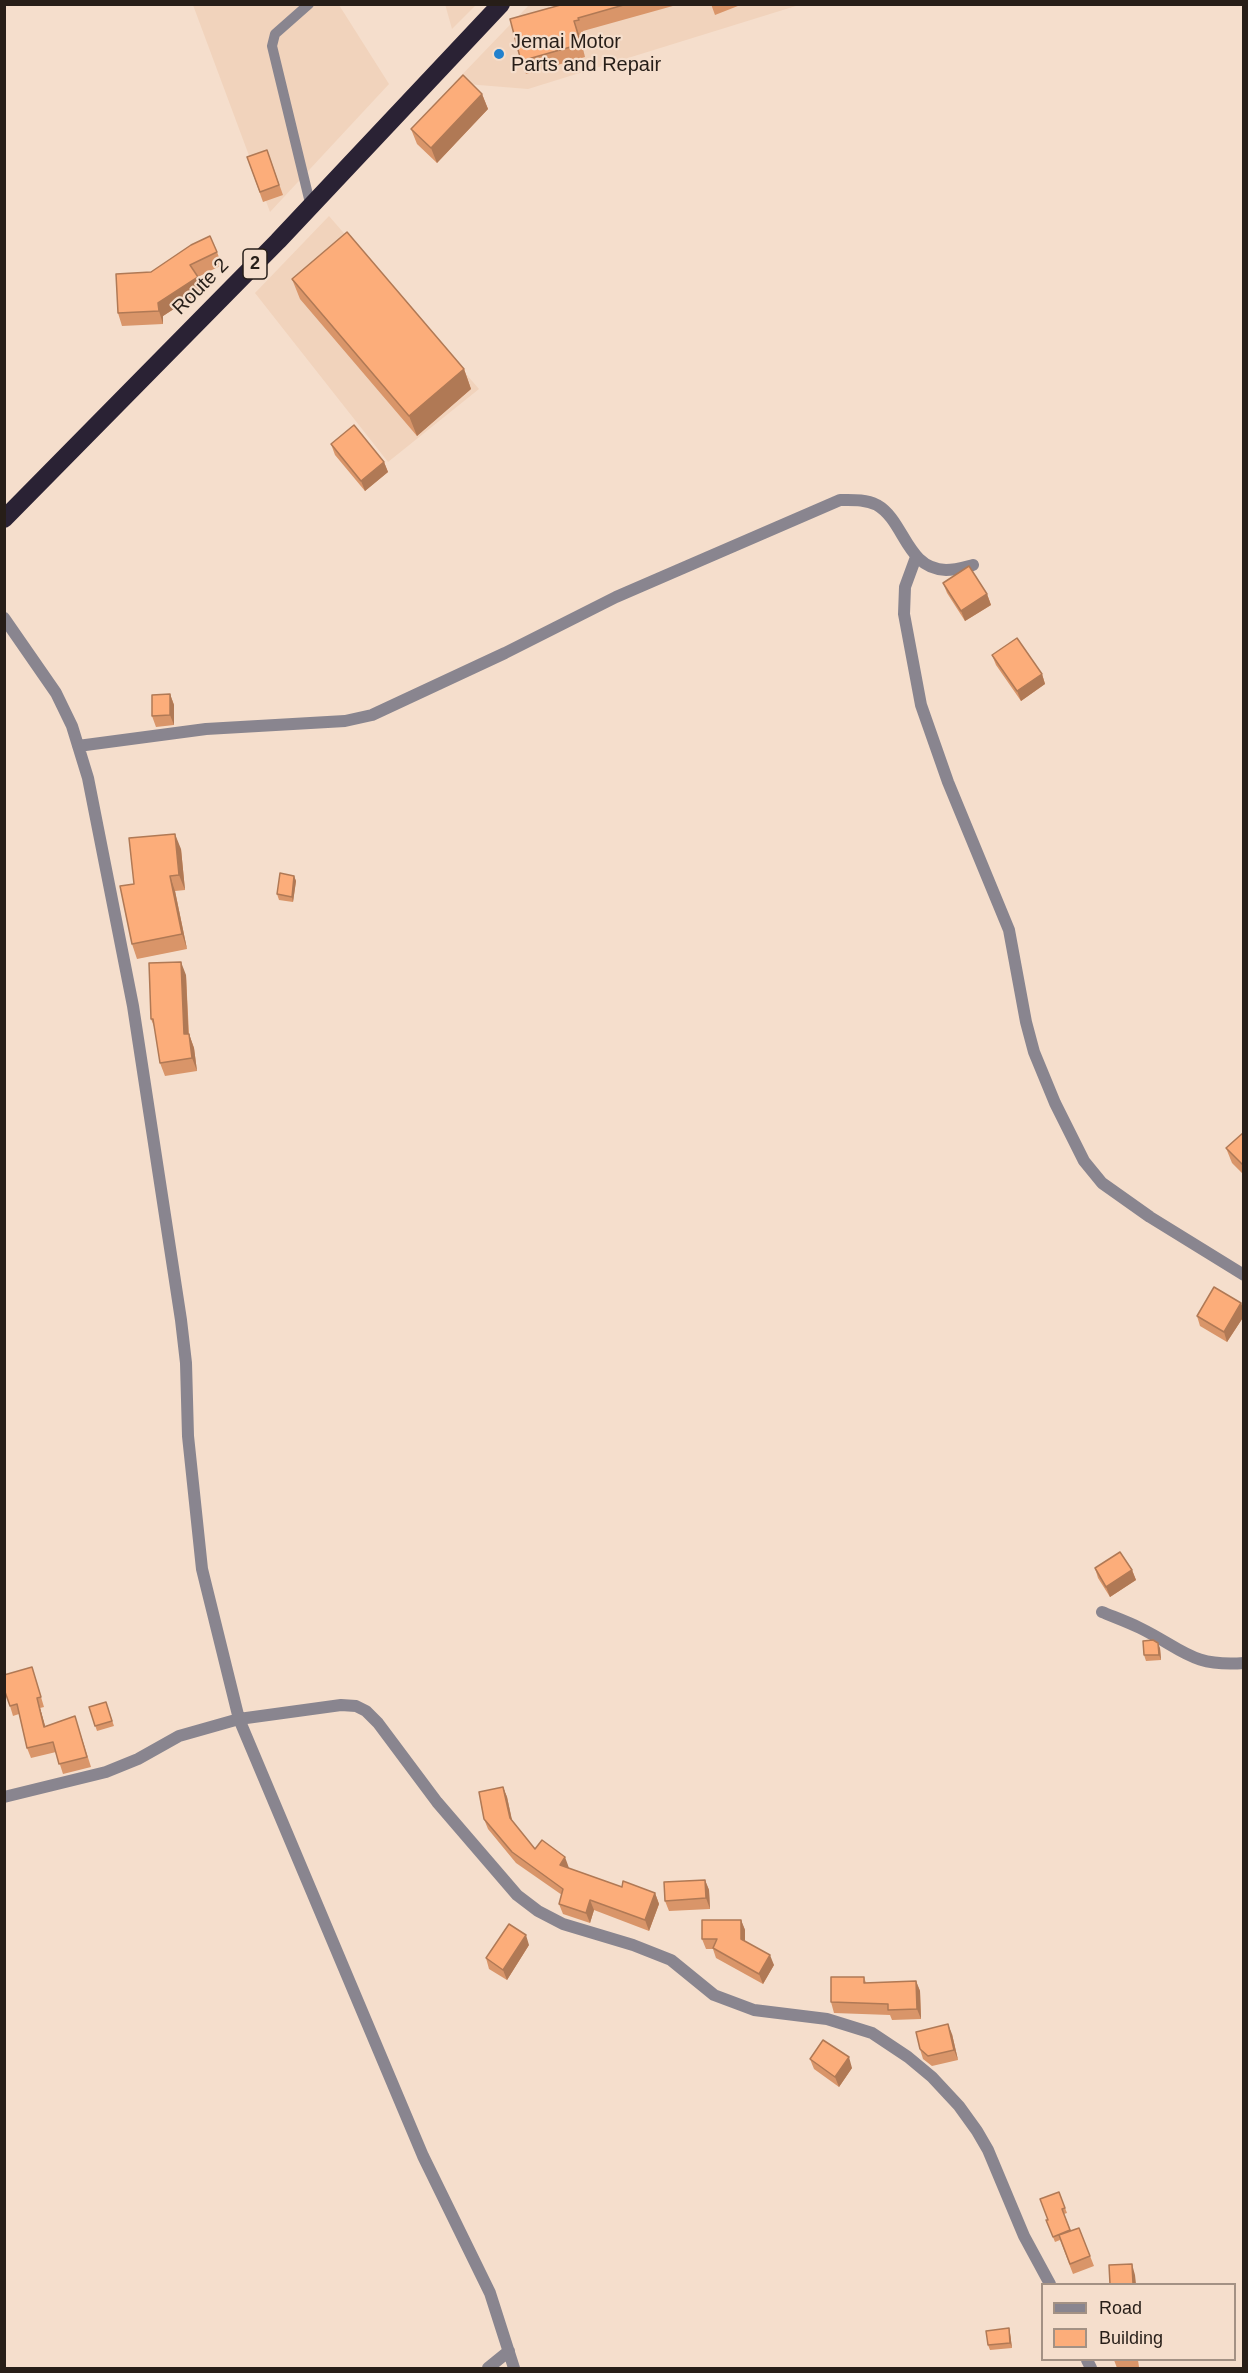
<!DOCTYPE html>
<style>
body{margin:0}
#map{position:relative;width:1248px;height:2373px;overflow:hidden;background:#f5decc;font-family:Helvetica,sans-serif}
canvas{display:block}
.frame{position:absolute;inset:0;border:6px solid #271e18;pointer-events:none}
.legend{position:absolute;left:1041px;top:2283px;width:195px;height:78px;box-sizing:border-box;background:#f5decc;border:2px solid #a39184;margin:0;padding:8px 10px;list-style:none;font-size:18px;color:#271e18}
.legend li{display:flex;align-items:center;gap:12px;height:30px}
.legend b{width:30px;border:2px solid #a39184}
</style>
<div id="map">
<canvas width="1248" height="2373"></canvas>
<div class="frame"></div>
<ul class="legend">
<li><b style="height:8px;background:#89858f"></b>Road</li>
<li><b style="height:16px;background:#fcad7a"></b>Building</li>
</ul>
</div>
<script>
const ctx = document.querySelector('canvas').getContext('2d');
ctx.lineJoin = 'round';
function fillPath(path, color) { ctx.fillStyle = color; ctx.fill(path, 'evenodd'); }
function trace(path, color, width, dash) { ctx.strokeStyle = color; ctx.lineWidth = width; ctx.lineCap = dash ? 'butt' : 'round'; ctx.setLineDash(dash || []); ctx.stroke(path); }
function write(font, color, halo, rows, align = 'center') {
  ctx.font = font + ' Helvetica,sans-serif'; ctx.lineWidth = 4.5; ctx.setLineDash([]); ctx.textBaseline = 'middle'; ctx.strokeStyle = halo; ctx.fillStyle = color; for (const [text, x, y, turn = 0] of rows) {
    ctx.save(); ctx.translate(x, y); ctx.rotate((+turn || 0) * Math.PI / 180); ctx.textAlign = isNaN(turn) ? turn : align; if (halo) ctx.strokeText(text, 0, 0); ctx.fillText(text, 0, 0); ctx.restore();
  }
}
const built = new Path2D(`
 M445,4L476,5L452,29Z
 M565,4L799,5L528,89L454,83L529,5H549L550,9Z
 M193,5H339L389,84L270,212Z
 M329,216L479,389L388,462L255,293Z`);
const lane = new Path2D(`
 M309,4L275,34L272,46L311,207`);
const street = new Path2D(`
 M916,557L905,587L904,614L921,705L948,782L1009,930L1026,1022L1034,1052L1055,1103L1084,1161L1102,1183L1150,1217L1244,1275
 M4,618L56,693L72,726L88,778L133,1006L181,1320L186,1363L188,1436L202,1569L239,1719L423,2156L490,2293L514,2368
 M78,746L206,729L345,721L372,715L505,653L616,597L840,500C852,500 865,499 877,505C905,521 906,569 946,570C955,570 965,567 973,565
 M1102,1612C1114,1617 1128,1622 1140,1628C1183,1649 1191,1667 1244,1663
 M4,1797L106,1772L138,1759L179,1736L239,1719L341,1705L356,1706L366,1711L378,1723L437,1802L517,1895L538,1911L563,1924L633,1945L671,1960L714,1995L754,2010L827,2019L872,2033L908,2057L932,2077L959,2106L977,2131L988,2150L1024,2236L1050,2284
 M1087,2360L1091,2368
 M488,2368L509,2351`);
const highway = new Path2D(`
 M4,519L278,241L501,4`);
const wall = new Path2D(`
 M564,4H680L583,31V33L579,35L585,57L526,74L521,61Z
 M711,4H743L715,15Z
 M482,94L488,109L437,163L417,144L411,129Z
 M267,150L283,195L263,202L247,157Z
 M217,252L222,265L198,277L203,290L163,316V324L122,326L118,313L151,272Z
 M292,279L464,369L471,389L417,436L300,299Z
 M331,444L384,462L388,472L365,491L335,455Z
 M943,583L987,594L991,605L965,621L947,593Z
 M992,655L1042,674L1045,684L1021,701L996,665Z
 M170,694L174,705V725L156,727L152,716Z
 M181,849L185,890L175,891L187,949L137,959L132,944Z
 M294,876L296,881L293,902L279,900L277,894Z
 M186,975L189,1034L194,1048L197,1071L165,1076L160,1063L155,1029L151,1019Z
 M1244,1132V1175L1232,1163L1226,1148Z
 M1241,1303L1244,1311V1316L1227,1342L1200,1326L1197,1316Z
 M1095,1568L1132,1570L1136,1580L1110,1597L1098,1578Z
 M1160,1648L1161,1660L1146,1661L1144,1655Z
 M35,1677L44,1707L40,1708L45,1726H78L91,1767L63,1774L56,1752L31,1758L27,1748L19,1714L13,1716L10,1706Z
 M106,1702L114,1726L97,1731L89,1707Z
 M503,1787L507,1797L512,1821L535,1849L568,1868L622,1887L655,1893L659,1904L649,1931L594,1910L590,1923L563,1914L559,1904L562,1895L516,1863L488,1829L484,1819Z
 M705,1880L709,1890L710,1909L669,1911L665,1901Z
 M741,1920L745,1930V1941L774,1965L763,1984L716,1958L713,1949H706L702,1939Z
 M529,1945L507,1980L489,1969L486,1958Z
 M864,1977L866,1983L916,1981L920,1991L921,2019L892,2020L890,2015L834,2013L831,2002Z
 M952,2034L958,2060L932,2066L923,2059L920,2049Z
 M810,2059L852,2068L839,2087L814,2069Z
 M1059,2192L1067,2213L1064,2214L1071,2231L1079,2228L1094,2266L1073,2274L1060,2240L1055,2242L1046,2220H1048Z
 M1009,2328L1010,2333L1012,2348L990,2350L988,2345Z
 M1114,2360H1138L1139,2367L1129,2368H1117Z`);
const shadedWall = new Path2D(`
 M574,21L579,35L585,57L581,44Z
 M482,94L488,109L437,163L431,148Z
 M198,277L203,290L163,316V324L159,311L158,303Z
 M464,369L471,389L417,436L409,416Z
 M384,462L388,472L365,491L361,481Z
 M987,594L991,605L965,621L961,611Z
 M1042,674L1045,684L1021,701L1017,691Z
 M170,694L174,705V725L170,715Z
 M175,834L181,849L185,890L179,875Z
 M170,876L175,891L187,949L182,934Z
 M294,876L296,881L293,902L292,897Z
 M181,962L186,975L189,1048L184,1034Z
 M189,1034L194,1048L197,1071L192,1058Z
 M1241,1303L1244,1311V1316L1227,1342L1224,1332Z
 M1132,1570L1136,1580L1110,1597L1106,1587Z
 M1158,1643L1160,1648L1161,1660L1159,1655Z
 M37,1698L40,1708L48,1736L44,1727Z
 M503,1787L507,1797L514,1829L510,1818Z
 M565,1857L569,1868L560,1865Z
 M705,1880L709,1890L710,1909L706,1898Z
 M655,1893L659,1904L649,1931L645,1920Z
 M590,1900L594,1910L590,1923L586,1913Z
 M741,1920L745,1930V1948L741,1939Z
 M526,1935L529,1945L507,1980L503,1970Z
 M770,1955L774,1965L763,1984L759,1974Z
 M916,1981L920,1991L921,2019L917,2009Z
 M948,2024L952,2034L958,2060L954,2050Z
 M849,2057L852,2068L839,2087L835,2077Z
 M1132,2264L1135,2275L1136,2284H1133Z
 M1009,2328L1010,2333L1012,2348L1010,2343Z`);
const building = new Path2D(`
 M564,4H627L578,18L579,20L574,21L581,44L521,61L510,19Z
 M463,75L482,94L431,148L411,129Z
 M267,150L279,185L260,192L247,157Z
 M347,232L464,369L409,416L292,279Z
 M210,236L217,252L190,265L198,277L158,303L159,311L118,313L116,274L151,272L191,245Z
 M354,425L384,462L361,481L331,444Z
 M969,566L987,594L961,611L943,583Z
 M1017,638L1042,674L1017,691L992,655Z
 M170,694V715L152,716V695Z
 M175,834L179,875L170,876L182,934L132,944L120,886L134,884L129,838Z
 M280,873L294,876L292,897L277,894Z
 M181,962L184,1034H189L192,1058L160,1063L153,1019H151L149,963Z
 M1244,1132V1166L1226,1148Z
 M1214,1287L1241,1303L1224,1332L1197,1316Z
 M1120,1552L1132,1570L1106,1587L1095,1568Z
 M1153,1640L1158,1643L1159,1655H1144L1143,1641Z
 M32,1667L41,1697L37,1698L44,1727L75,1716L87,1757L59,1764L53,1742L27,1748L17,1704L10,1706L4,1689V1675Z
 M106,1702L112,1721L95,1726L89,1707Z
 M503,1787L510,1818L535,1849L542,1840L565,1857L560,1865L622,1887L623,1881L655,1893L645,1920L590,1900L586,1913L559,1904L563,1889L512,1852L484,1819L479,1792Z
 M705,1880L706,1898L665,1901L664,1882Z
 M702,1920H741V1939L770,1955L759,1974L713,1948L717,1939H702Z
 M509,1924L526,1935L503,1970L486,1958Z
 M831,1977H864V1983L916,1981L917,2009L888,2010V2004L831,2002Z
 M948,2024L954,2050L928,2056L920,2049L916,2032Z
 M823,2040L849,2057L835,2077L810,2059Z
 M1059,2192L1065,2208L1062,2209L1070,2230L1053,2237L1046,2220H1048L1040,2199Z
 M1079,2228L1090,2256L1070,2264L1059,2235Z
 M1132,2264L1133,2284H1110L1109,2265Z
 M1009,2328L1010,2343L988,2345L986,2331Z`);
const markers = [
 [499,54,6,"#2281cd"]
];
const shields = [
 [255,264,24]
];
const shieldNames = [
 ["2",255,264]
];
const poiNames = [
 ["Jemai Motor",511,42],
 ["Parts and Repair",511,65]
];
const streetNames = [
 ["Route 2",201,287,-45]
];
fillPath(built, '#f1d3bc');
trace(lane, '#89858f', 10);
trace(street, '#89858f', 12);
trace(highway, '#2a2234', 18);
fillPath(wall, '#d99569');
fillPath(shadedWall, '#b07955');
fillPath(building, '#fcad7a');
trace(building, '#b07955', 1.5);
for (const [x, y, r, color] of markers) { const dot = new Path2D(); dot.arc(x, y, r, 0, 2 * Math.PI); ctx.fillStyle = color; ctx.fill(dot); trace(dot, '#f5decc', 2); }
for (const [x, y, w] of shields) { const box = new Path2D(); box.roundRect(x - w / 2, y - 15, w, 30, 4.5); ctx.fillStyle = '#f5decc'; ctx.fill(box); trace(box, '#271e18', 1.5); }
write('bold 18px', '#271e18', null, shieldNames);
write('20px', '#271e18', '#f5decc', poiNames, 'left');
write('20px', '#271e18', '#f5decc', streetNames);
</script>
